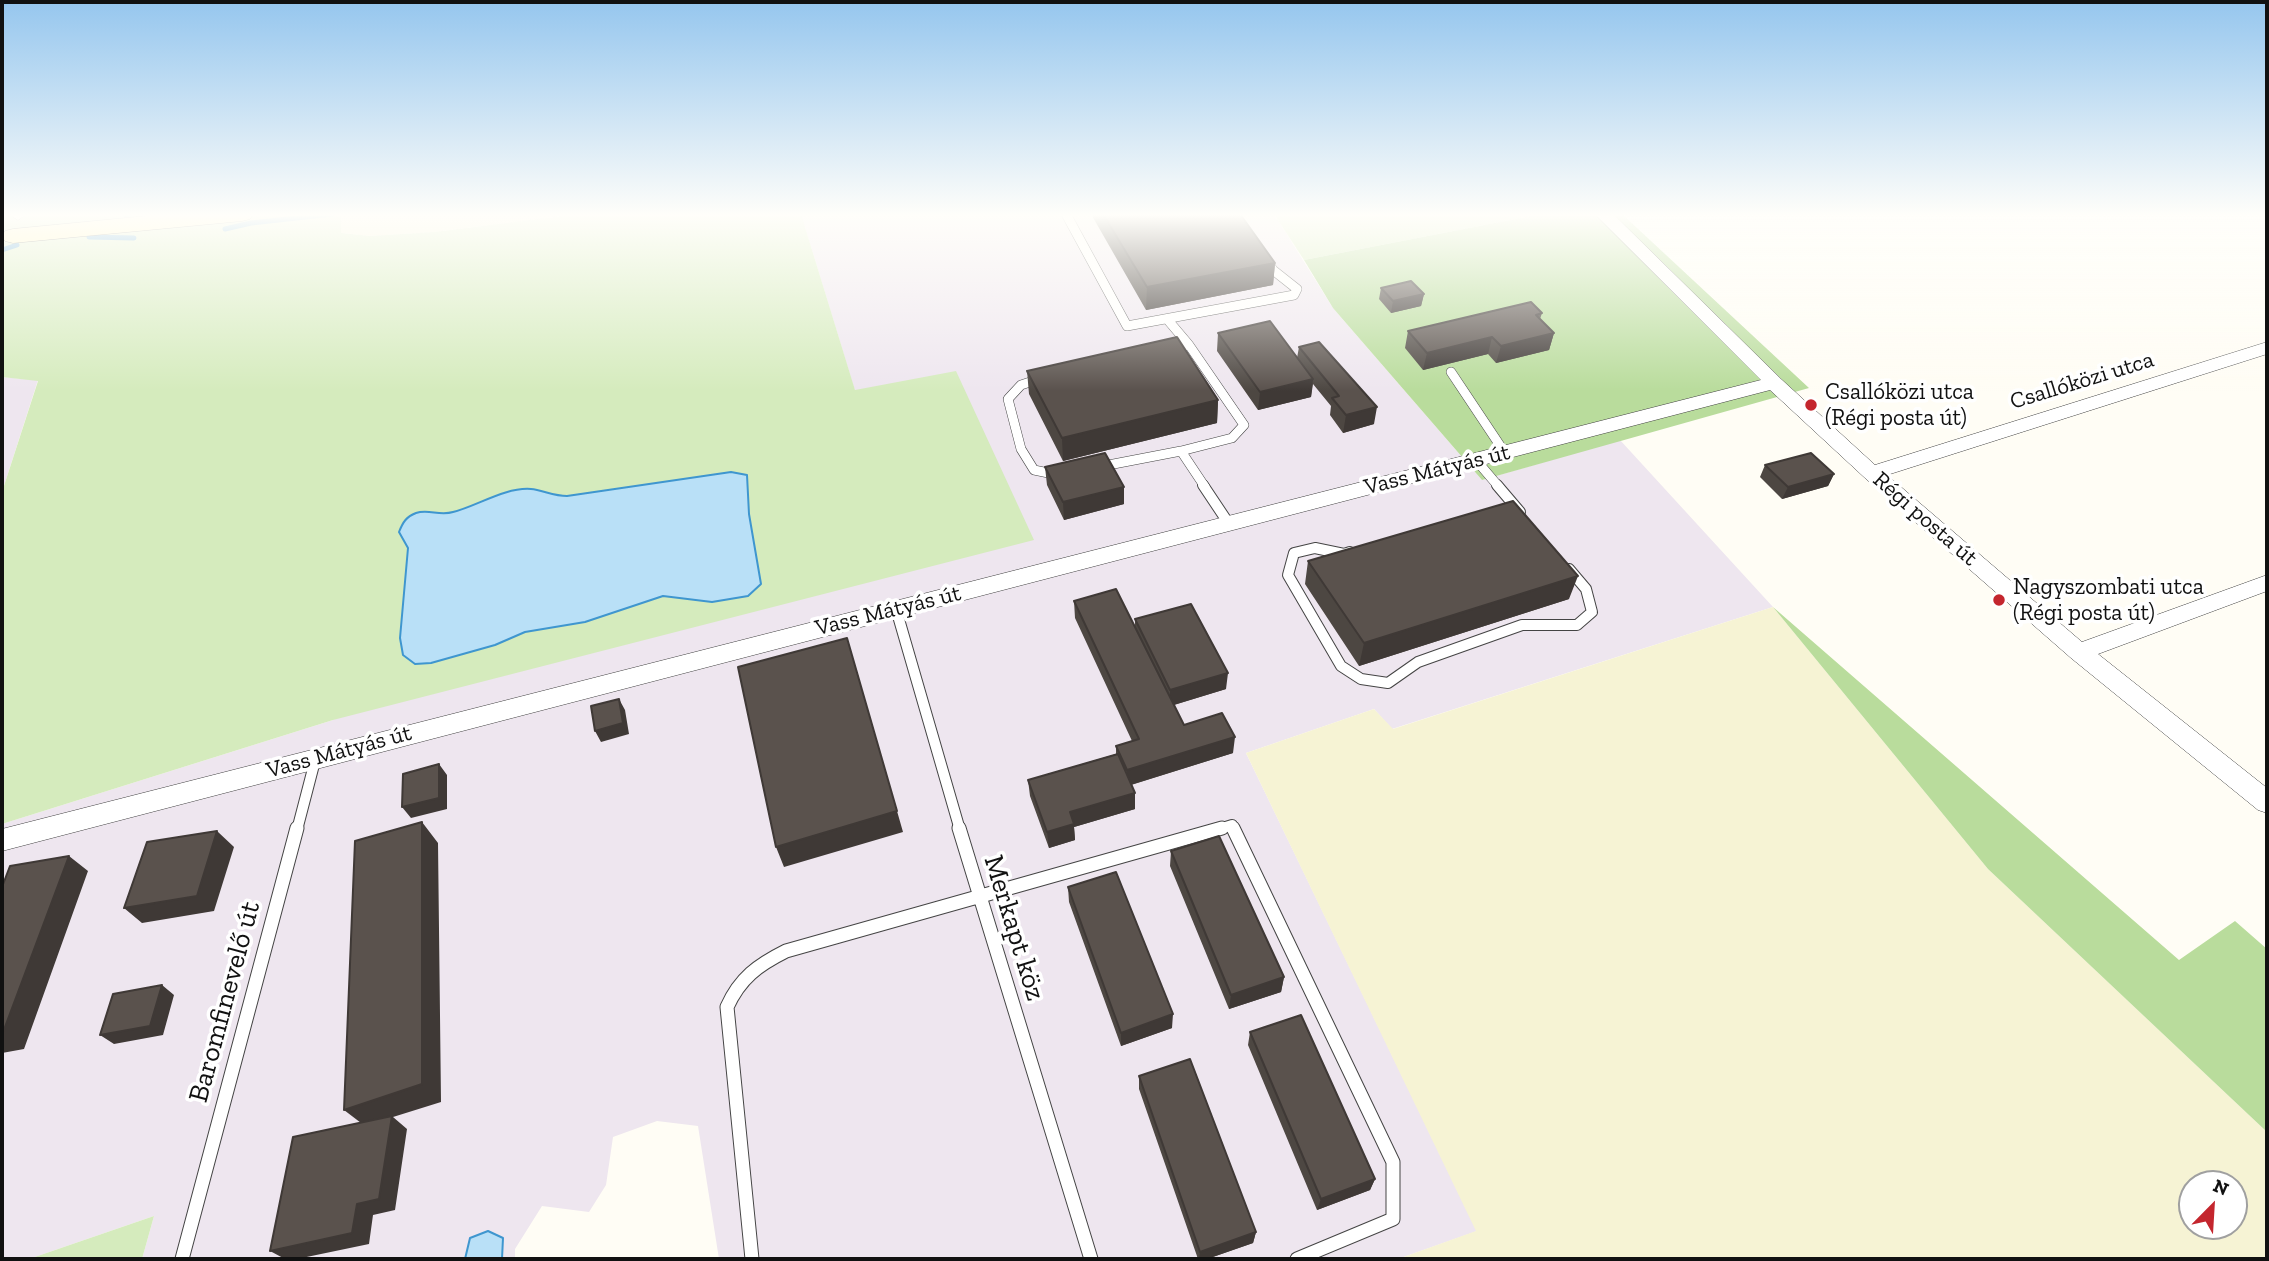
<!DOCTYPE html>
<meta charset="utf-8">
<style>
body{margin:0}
#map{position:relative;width:2269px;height:1261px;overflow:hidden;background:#fffdf5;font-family:"Zilla Slab",serif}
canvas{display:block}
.frame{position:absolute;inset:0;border:4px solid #111;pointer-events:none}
.north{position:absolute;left:2178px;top:1170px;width:70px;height:70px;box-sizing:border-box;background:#fff;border:2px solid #a0a0a0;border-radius:50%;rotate:24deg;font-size:19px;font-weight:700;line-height:28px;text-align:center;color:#111}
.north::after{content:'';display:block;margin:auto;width:24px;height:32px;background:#c4262e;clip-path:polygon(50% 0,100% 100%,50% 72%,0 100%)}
</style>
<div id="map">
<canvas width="2269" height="1261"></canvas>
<div class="frame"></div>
<div class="north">N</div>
</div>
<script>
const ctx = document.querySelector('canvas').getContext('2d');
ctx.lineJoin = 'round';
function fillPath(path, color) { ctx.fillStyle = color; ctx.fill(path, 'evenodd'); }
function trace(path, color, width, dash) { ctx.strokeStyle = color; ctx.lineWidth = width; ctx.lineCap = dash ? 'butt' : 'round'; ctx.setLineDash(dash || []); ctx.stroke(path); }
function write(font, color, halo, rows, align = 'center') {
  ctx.font = font + ' "Zilla Slab",serif'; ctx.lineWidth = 7; ctx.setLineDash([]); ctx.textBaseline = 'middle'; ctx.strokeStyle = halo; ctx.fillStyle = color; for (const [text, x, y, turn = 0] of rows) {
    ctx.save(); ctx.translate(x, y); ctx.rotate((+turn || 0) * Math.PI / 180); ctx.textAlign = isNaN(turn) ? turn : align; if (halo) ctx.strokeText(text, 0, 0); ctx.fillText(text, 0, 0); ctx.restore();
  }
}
const industrial = new Path2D(`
 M801,214H1274L1333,308L1482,480L1620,440L1773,607L1392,729L1374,709L1246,753L1477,1231L1398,1259H719L698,1126L657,1121L613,1137L606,1185L589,1212L542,1206L515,1249V1259H142L154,1216L29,1259H2V824L333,720L855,391Z
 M2,377L38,380L2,492Z`);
const farmland = new Path2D(`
 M341,214H578L434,232L370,236L341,233Z
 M1773,607L1988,869L2267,1132V1259H1398L1476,1231L1246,753L1374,709L1393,729ZM2192,1184H2234V1226H2192Z`);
const green = new Path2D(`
 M2,214H341V233L370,236L434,232L578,214H801L855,390L956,371L1034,540L333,720L2,824V492L38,381L2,377ZM731,472L747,475L749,514L761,584L748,596L712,602L663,596L585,622L525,632L495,645L431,663L400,638L408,548L436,515C468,512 496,490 529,489C538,489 555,496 567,496Z
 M1274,214H1541L1304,260Z
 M154,1216L142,1259H29Z`);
const forest = new Path2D(`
 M1541,214H1622L1809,388L1482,480L1333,308L1304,260Z
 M1773,607L2179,960L2235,921L2267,949V1132L1988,869Z`);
const water = new Path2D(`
 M731,472L747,475L749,514L761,584L748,596L712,602L663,596L585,622L525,632L495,645L431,663L415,664L403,655L400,638L408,548L399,532C403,522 406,517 416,513C428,509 440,516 453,512C477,506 505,487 531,489C542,490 554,496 567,496Z
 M488,1231L503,1238L502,1259H465L470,1238Z`);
const stream = new Path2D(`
 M125,215L130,214
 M225,229L251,223L333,214
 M89,237L134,238
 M2,250L17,245`);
const laneFar2 = new Path2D(`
 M1066,214L1127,326L1294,295L1297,289L1273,270L1266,259
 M1167,319L1189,345L1170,349
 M1451,372L1505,453
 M1042,378L1021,385L1008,399L1021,449L1034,470L1058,475
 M1181,451L1232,438L1244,425L1189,345
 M1476,460L1499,487
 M1098,467L1181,451L1205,487`);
const laneFar1 = new Path2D(`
 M1203,485L1229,524
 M1497,485L1520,512
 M1350,552L1344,554L1315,548L1294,553L1288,575L1341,666L1361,679L1388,683L1418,662L1522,625H1577L1592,612L1586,589L1569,569
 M896,609L960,830
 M297,830L316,757
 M1216,830L1232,825L1234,830`);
const lane = new Path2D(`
 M959,828L1091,1259
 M1233,828L1393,1162V1219L1297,1259
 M182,1259L297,828
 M752,1259L727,1007C740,978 758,965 786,951L1222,828`);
const street = new Path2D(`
 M27,214L18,220L10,215V214Z
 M1595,214H1613L1781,379L1875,465L2267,342V354L1887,475L2082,642L2267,575V591L2098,654L2267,788V813L2258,810L2071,658L1865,478L1770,390L2,851V829L1761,380Z`);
const secondary = new Path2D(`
 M167,214H253L250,219L242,221L13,243L5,241L2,236L5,231L13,229Z`);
const wall = new Path2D(`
 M1091,214H1240L1275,263L1273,285L1146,310Z
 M1381,288L1424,294L1421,306L1391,313L1379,299Z
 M1542,313L1540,319L1554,333L1549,350L1496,363L1488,354L1423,370L1405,348L1408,331Z
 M1218,333L1297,358L1299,347L1374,424L1343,433L1330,415L1331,406L1313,384L1311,397L1258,410L1217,351Z
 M1027,371L1218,400L1217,423L1063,461L1029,394Z
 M1765,465L1834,474L1828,486L1782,499L1760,477Z
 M1045,467L1124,487V504L1064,520L1047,485Z
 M1308,561L1569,599L1359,666L1305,584Z
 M1074,601L1135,627V619L1226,689L1174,705L1184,725L1233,753L1131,785L1135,809L1074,827L1075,840L1049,848L1030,796L1028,780L1116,754V746L1132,741L1075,618Z
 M1171,851L1284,977L1281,992L1229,1009L1170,866Z
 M1068,887L1172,1028L1121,1046L1069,902Z
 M1250,1032L1375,1179L1370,1190L1317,1210L1248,1045Z
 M1139,1076L1256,1232L1253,1243L1207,1259H1198L1139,1089Z`);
const shadedWall = new Path2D(`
 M1275,263L1273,285L1146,310L1147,287Z
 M1424,294L1421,306L1391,313L1393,301Z
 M1554,333L1549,350L1496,363L1501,346Z
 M1492,337L1488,354L1423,370L1427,353Z
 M1313,379L1311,397L1258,410L1260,392Z
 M1218,400L1217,423L1063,461L1062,438Z
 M1377,407L1374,424L1343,433L1346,415Z
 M1834,474L1828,486L1782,499L1788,487Z
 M1124,487V504L1064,520L1063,502Z
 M1578,576L1569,599L1359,666L1364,643Z
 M1228,673L1226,689L1170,706V690Z
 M619,699L625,710L629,734L601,742L595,731Z
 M1235,737L1233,753L1127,786V770Z
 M439,764L447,775V809L411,818L402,807Z
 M1135,793V809L1074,827L1075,840L1049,848L1047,832L1070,812Z
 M897,811L903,832L784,867L776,847Z
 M422,822L438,843L441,1102L393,1117L407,1129L395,1210L373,1215L369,1244L297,1259H285L270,1251L365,1126L344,1110Z
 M217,831L234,847L214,911L142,923L124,908Z
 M69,856L88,871L24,1049L2,1053V1035Z
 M1284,977L1281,992L1229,1009L1231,995Z
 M162,985L174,995L163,1035L114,1044L100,1035Z
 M1173,1014L1172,1028L1121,1046V1033Z
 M1375,1179L1370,1190L1317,1210L1321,1199Z
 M1256,1232L1253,1243L1207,1259H1199L1200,1252Z`);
const building = new Path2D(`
 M1103,214H1240L1275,263L1147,287Z
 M1411,281L1424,294L1393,301L1381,288Z
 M1531,302L1542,313L1536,315L1554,333L1501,346L1492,337L1427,353L1408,331Z
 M1270,321L1313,379L1260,392L1218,333Z
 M1177,337L1218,400L1062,438L1027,371Z
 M1319,342L1377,407L1346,415L1332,398L1339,396L1299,347Z
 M1105,453L1124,487L1063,502L1045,467Z
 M1811,453L1834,474L1788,487L1765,465Z
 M1513,501L1578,576L1364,643L1308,561Z
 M1116,589L1184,725L1222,713L1235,737L1127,770L1116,746L1139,739L1074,601Z
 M1191,604L1228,673L1170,690L1135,619Z
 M847,638L897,811L776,847L738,667Z
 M619,699L623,723L595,731L591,706Z
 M1118,754L1135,793L1070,812L1074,824L1047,832L1028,780Z
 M439,764V798L402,807L403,774Z
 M422,822V1084L344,1110L355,841Z
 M217,831L197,896L124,908L147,842Z
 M1219,836L1284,977L1231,995L1171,851Z
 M69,856L2,1035V887L10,866Z
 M1116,872L1173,1014L1121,1033L1068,887Z
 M162,985L150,1026L100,1035L113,994Z
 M1301,1015L1375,1179L1321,1199L1250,1032Z
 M1190,1059L1256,1232L1200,1252L1139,1076Z
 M392,1116L379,1199L357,1204L352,1233L270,1251L293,1137Z`);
const markers = [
 [1811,405,7,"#c4262e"],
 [1999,600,7,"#c4262e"]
];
const streetNames = [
 ["Csallóközi utca",2082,381,-17],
 ["Vass Mátyás út",1437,470,-14],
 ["Régi posta út",1925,519,41],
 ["Vass Mátyás út",888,611,-14],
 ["Vass Mátyás út",339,752,-15]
];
const poiNames = [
 ["Csallóközi utca",1825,392],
 ["(Régi posta út)",1825,418],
 ["Nagyszombati utca",2013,587],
 ["(Régi posta út)",2013,613]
];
const nearStreetnames = [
 ["Merkapt köz",1014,928,73],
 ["Baromfinevelő út",225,1002,-75]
];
fillPath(industrial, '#eee6ef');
fillPath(farmland, '#f6f3d4');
fillPath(green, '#d5ebbd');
fillPath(forest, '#b9dc9c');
fillPath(water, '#b9e0f7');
trace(water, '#3f96cf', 2);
trace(stream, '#3f96cf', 5);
trace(laneFar2, '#444', 10);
trace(laneFar1, '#444', 12);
trace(lane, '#444', 15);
trace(street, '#444', 1);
trace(secondary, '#333', 1);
trace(laneFar2, '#fff', 9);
trace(laneFar1, '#fff', 10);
trace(lane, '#fff', 13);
fillPath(street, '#fff');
fillPath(secondary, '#fff6b0');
fillPath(wall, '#4d4742');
fillPath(shadedWall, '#3f3936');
fillPath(building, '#5a524d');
trace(building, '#3f3936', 2);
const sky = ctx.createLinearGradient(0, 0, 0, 391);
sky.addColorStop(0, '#95c6ee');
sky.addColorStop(0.55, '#fffefa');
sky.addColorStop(1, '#fffefa00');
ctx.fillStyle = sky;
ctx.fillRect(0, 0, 2269, 391);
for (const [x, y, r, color] of markers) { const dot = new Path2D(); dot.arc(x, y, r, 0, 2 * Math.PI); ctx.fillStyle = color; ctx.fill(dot); trace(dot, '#fff', 2.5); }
write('23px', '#111', '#fff', streetNames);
write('23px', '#111', '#fff', poiNames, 'left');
write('28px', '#111', '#fff', nearStreetnames);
</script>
